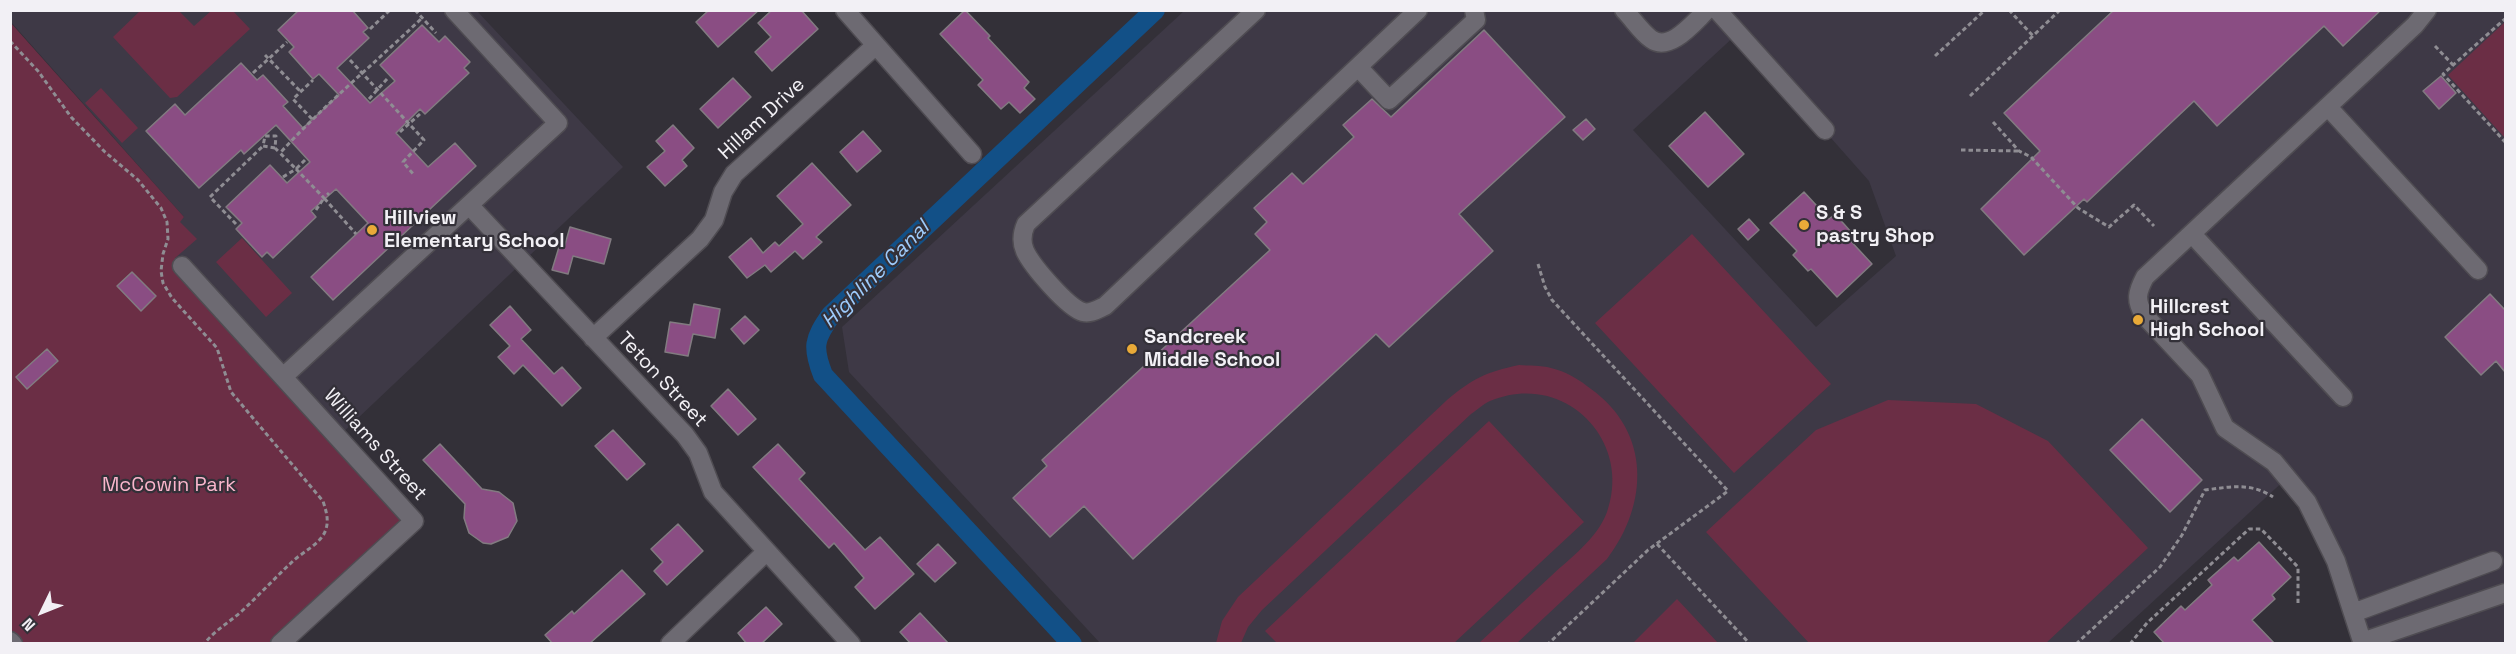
<!DOCTYPE html>
<style>
body{margin:0}
#map{position:relative;width:2516px;height:654px;overflow:hidden;background:#333038;font-family:"Space Grotesk",sans-serif}
canvas{display:block}
.frame{position:absolute;inset:0;border:12px solid #f2f0f5;pointer-events:none}
.north{position:absolute;left:12px;top:582px;width:60px;height:60px;-webkit-text-stroke:4px #333038;paint-order:stroke;rotate:227deg;font-size:16px;font-weight:700;line-height:24px;text-align:center;color:#f2f0f5}
.north::after{content:'';display:block;margin:auto;width:21px;height:27px;background:#f2f0f5;clip-path:polygon(50% 0,100% 100%,50% 72%,0 100%)}
</style>
<div id="map">
<canvas width="2516" height="654"></canvas>
<div class="frame"></div>
<div class="north">N</div>
</div>
<script>
const ctx = document.querySelector('canvas').getContext('2d');
ctx.lineJoin = 'round';
function fillPath(path, color) { ctx.fillStyle = color; ctx.fill(path, 'evenodd'); }
function trace(path, color, width, dash) { ctx.strokeStyle = color; ctx.lineWidth = width; ctx.lineCap = dash ? 'butt' : 'round'; ctx.setLineDash(dash || []); ctx.stroke(path); }
function write(font, color, halo, rows, align = 'center') {
  ctx.font = font + ' "Space Grotesk",sans-serif'; ctx.lineWidth = 4.5; ctx.setLineDash([]); ctx.textBaseline = 'middle'; ctx.strokeStyle = halo; ctx.fillStyle = color; for (const [text, x, y, turn = 0] of rows) {
    ctx.save(); ctx.translate(x, y); ctx.rotate((+turn || 0) * Math.PI / 180); ctx.textAlign = isNaN(turn) ? turn : align; if (halo) ctx.strokeText(text, 0, 0); ctx.fillText(text, 0, 0); ctx.restore();
  }
}
const built = new Path2D(`
 M10,11H477L623,167L338,437L175,258L180,221L184,217L11,22Z
 M1184,11H2505V643H2363L2336,561L2288,477L2108,643H1100L849,372L842,327ZM1738,33L1869,181L1896,256L1816,327L1633,130Z`);
const green = new Path2D(`
 M141,10L179,11L194,26L211,11H233L250,29L177,97L170,98L113,37Z
 M10,22L184,217L180,222L197,239L175,258L414,521L280,643H11Z
 M2505,22V138L2448,75Z
 M101,88L138,128L122,143L85,103Z
 M1692,234L1831,384L1734,473L1595,323Z
 M242,238L292,293L266,317L216,262Z
 M1519,365C1529,366 1541,365 1551,368C1565,371 1580,380 1591,389C1651,432 1649,504 1607,559L1517,643H1479C1503,621 1526,599 1550,577C1570,558 1597,539 1607,512C1633,439 1563,370 1490,401C1483,404 1477,410 1471,414L1262,610L1248,627L1241,643H1216L1222,621L1238,597L1447,400C1472,379 1486,372 1519,365Z
 M1888,400L1976,404L2048,441L2148,548L2046,643H1809L1706,532L1816,430Z
 M1489,421L1584,522L1454,643H1277L1265,631Z
 M1677,599L1718,643H1633Z`);
const canal = new Path2D(`
 M1072,644L823,375C812,347 814,339 831,315L1155,10`);
const building = new Path2D(`
 M299,10H352L368,28L363,32L369,38L337,68L370,103L395,81L380,65L422,25L439,42L445,36L470,62L464,68L469,73L425,114L420,109L396,133L428,167L455,143L476,166L333,300L311,277L368,223L336,189L311,211L316,217L273,258L267,252L262,257L236,229L242,223L226,207L270,165L287,183L310,162L276,125L244,154L241,150L199,188L146,131L175,104L185,115L241,63L257,80L263,75L288,102L283,106L303,128L339,95L319,74L313,79L289,52L294,47L278,30Z
 M709,10H759L718,47L696,22Z
 M772,10H801L818,29L772,71L755,52L771,37L758,23Z
 M965,10L990,36L988,38L1029,82L1024,88L1035,99L1020,113L1009,102L1001,109L978,85L983,80L940,34Z
 M2114,10H2381L2343,46L2324,26L2217,126L2194,101L2087,202L2084,199L2024,255L1981,209L2040,151L2004,113Z
 M1484,30L1565,117L1459,214L1493,251L1389,347L1376,334L1133,559L1084,506L1050,537L1013,498L1047,466L1042,460L1270,250L1255,234L1267,222L1254,208L1292,173L1303,184L1354,137L1343,125L1372,99L1391,117Z
 M2441,76L2456,93L2439,109L2423,91Z
 M733,78L751,97L718,128L700,109Z
 M1705,112L1744,154L1708,187L1669,146Z
 M1586,119L1595,129L1583,140L1573,130Z
 M673,125L694,148L682,160L687,166L665,186L647,167L665,151L656,141Z
 M863,131L881,151L857,172L840,152Z
 M812,163L851,205L816,237L822,242L803,259L795,251L771,272L765,265L747,278L729,257L751,238L763,253L775,242L779,246L803,224L777,196Z
 M1804,192L1829,219L1835,214L1852,233L1847,237L1872,264L1837,297L1811,269L1808,271L1793,255L1797,251L1770,223Z
 M1749,219L1759,230L1748,240L1738,229Z
 M570,227L611,239L604,264L573,256L568,274L552,270L559,247L564,248Z
 M132,272L156,296L141,311L117,286Z
 M2490,294L2505,310V372L2496,361L2481,375L2445,337Z
 M694,304L720,309L715,338L693,334L688,356L665,352L670,322L690,325Z
 M510,306L531,330L521,339L554,374L562,367L581,388L562,406L523,365L514,374L498,357L510,346L490,325Z
 M745,316L759,330L744,344L731,329Z
 M47,349L58,361L27,389L16,377Z
 M728,389L756,419L738,435L711,406Z
 M2142,419L2202,480L2170,512L2110,450Z
 M613,430L645,464L627,480L595,446Z
 M440,444L482,489L499,492L513,503L517,521L508,537L491,544L483,543L469,533L464,518L465,504L423,460Z
 M778,444L805,473L799,479L865,550L880,537L914,574L875,609L855,587L864,578L834,543L829,548L753,467Z
 M678,524L703,551L667,585L654,571L663,562L651,549Z
 M2259,542L2291,577L2272,595L2275,599L2252,620L2275,644H2165L2154,632L2181,606L2185,610L2212,585L2208,580L2234,557L2238,561Z
 M938,544L956,563L935,582L917,564Z
 M622,570L645,594L589,644H553L545,635L572,611L574,614Z
 M766,607L782,624L761,644H747L738,633Z
 M920,613L949,644H911L900,632Z`);
const path = new Path2D(`
 M415,10L436,33
 M2009,10L2033,36
 M2506,18L2443,74L2506,143
 M370,29L390,10
 M10,41L38,71L71,117L105,152L138,180L161,208L167,222L168,239L163,254L161,271L163,283L172,298L217,348L231,392L323,501C326,511 329,519 326,529C322,543 304,551 293,561C276,577 260,594 243,610C230,622 215,630 204,644
 M2435,46L2453,65
 M265,55L301,92
 M1935,56L1985,10
 M350,60L424,140L403,162L414,175
 M253,73L287,42
 M1970,96L2060,10
 M369,99L387,79
 M312,119L293,99L313,80
 M1993,122L2019,151L2031,157L2078,208L2109,227L2134,205L2154,226
 M400,132L420,114
 M275,148L263,146L265,136H276L275,148L280,153
 M1961,150L2019,151
 M305,160L296,169L280,153C324,105 375,63 422,18
 M283,177L296,169L324,198L329,193
 M316,210L324,198L356,234
 M236,224L210,197L263,146
 M1538,264L1545,287L1552,300L1728,491L1648,550L1548,644
 M1657,544L1750,644
 M2076,644L2160,567L2182,535L2205,490C2229,487 2251,482 2273,497
 M2130,644L2147,623L2249,529H2261L2298,567V603`);
const minor = new Path2D(`
 M454,10L558,123L469,205
 M845,10L972,154
 M1256,10L1026,224C1022,233 1021,242 1025,251C1032,266 1068,308 1083,312C1091,314 1098,309 1105,306L1418,10
 M1624,10C1633,19 1641,32 1651,39C1670,53 1694,22 1707,10
 M1717,10L1825,130
 M1358,67L1389,100L1476,20L1474,10
 M2328,107L2478,270
 M2192,234L2343,397
 M182,266L414,521L280,644
 M593,338L700,239L714,220L723,192L734,174L876,45
 M283,377L469,205L685,435L698,453L713,492L851,644
 M2353,613L2493,561
 M10,641L13,644
 M2362,642L2505,593
 M670,644L766,552
 M2363,644L2336,561L2307,502L2274,462L2225,428L2200,375L2144,315C2135,300 2137,292 2145,277L2415,25L2427,10`);
const markers = [
 [1804,225,6,"#e9aa38"],
 [372,230,6,"#e9aa38"],
 [2138,320,6,"#e9aa38"],
 [1132,349,6,"#e9aa38"]
];
const streetNames = [
 ["Hillam Drive",762,119,-43],
 ["Teton Street",662,380,47],
 ["Williams Street",375,445,48]
];
const poiNames = [
 ["S & S",1816,214],
 ["pastry Shop",1816,237],
 ["Hillview",384,219],
 ["Elementary School",384,242],
 ["Hillcrest",2150,308],
 ["High School",2150,331],
 ["Sandcreek",1144,338],
 ["Middle School",1144,361]
];
const parkNames = [
 ["McCowin Park",169,486]
];
const waterNames = [
 ["Highline Canal",876,275,-45]
];
fillPath(built, '#3e3946');
fillPath(green, '#6b2e45');
trace(canal, '#125087', 20);
fillPath(building, '#8a4d83');
trace(building, '#827b81', 1.5);
trace(minor, '#4f4c52', 21);
trace(path, '#8f8d93', 3, [4.5, 3]);
trace(minor, '#6d6a72', 18);
for (const [x, y, r, color] of markers) { const dot = new Path2D(); dot.arc(x, y, r, 0, 2 * Math.PI); ctx.fillStyle = color; ctx.fill(dot); trace(dot, '#333038', 2); }
write('20px', '#f2f0f5', '#333038', streetNames);
write('bold 20px', '#f2f0f5', '#333038', poiNames, 'left');
write('20px', '#fab6cc', '#333038', parkNames);
write('italic 21px', '#9ecbfb', '#333038', waterNames);
</script>
